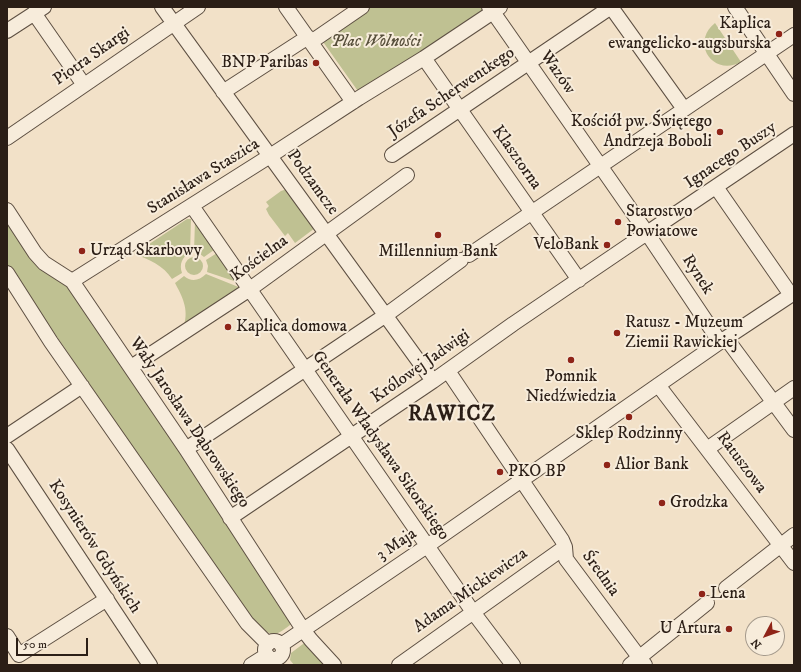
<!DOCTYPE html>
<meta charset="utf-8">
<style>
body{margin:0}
#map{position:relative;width:801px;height:672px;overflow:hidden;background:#f2e1c8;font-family:"IM FELL DW Pica",serif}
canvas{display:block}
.frame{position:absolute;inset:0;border:8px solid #2b1e16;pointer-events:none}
.north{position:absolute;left:745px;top:616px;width:40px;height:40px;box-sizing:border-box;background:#f7ecdb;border:1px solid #a59a8c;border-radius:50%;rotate:229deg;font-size:11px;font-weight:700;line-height:16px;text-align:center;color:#2b1e16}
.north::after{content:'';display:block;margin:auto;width:14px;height:18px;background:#8f2418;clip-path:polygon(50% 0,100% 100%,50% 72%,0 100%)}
.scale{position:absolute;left:16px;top:638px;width:72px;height:18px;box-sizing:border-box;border:2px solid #2b1e16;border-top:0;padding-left:5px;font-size:12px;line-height:14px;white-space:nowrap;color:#2b1e16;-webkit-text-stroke:3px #f7ecdb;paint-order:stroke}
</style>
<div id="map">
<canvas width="801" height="672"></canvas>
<div class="frame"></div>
<div class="north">N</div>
<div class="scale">50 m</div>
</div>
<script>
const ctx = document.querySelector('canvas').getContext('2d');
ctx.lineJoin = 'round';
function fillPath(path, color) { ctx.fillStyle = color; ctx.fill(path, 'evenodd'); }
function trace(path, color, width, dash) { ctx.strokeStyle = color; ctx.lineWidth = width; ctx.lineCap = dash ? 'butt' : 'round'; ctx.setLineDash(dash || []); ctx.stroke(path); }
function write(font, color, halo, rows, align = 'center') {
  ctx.font = font + ' "IM FELL DW Pica",serif'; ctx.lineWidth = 4; ctx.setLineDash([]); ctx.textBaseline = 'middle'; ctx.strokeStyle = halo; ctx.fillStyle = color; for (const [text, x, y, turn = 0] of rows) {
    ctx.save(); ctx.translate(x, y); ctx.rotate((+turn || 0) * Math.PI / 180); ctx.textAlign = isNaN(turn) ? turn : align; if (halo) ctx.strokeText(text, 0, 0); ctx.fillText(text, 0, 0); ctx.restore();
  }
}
const green = new Path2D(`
 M369,7H483L484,8L480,13L360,94L321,39Z
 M715,23L741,62C713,77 690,43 715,23Z
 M287,189L315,228L295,243L288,233L285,236L269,215L266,209L269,206L266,202L281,191Z
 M7,216L67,283L294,622C274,637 275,638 254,624L7,264Z
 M187,219H191L190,253C182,257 179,264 182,273L172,279C164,266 149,259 134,254Z
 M195,221L214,250L204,257L200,254L194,252Z
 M217,253L237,282L207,272L208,266L206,260Z
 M185 266a9 9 0 1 1 18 0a9 9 0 1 1-18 0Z
 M206,274L241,288L184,325C189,309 182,296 175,283L184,276C191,282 199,281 206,274Z
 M307,641L330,665H294L290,660L291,653Z`);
const minor = new Path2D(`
 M162,7L433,381
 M286,7L353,102
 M500,7L493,12L647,233L794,134
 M611,7L684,109
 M735,7L794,94
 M34,13L84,85
 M7,31L44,7
 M311,42L362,7
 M424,58L579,280
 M223,92L308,37
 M7,138L198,7
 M392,155L611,7
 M716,187L791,295
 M192,206L473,612L513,665
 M7,210L35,253L44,263L72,281L186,449L304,631L311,640L334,665
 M469,255L794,35
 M7,273L51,342L247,623L268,644
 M72,281L270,156L359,98L424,58L493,12L489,7
 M726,338L794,430
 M131,367L250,289L407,175
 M448,371L562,540L565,547L566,559L645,665
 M658,385L794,563
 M7,436L82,386
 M7,449L150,665
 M186,449L386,315L461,260
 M707,449L794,388
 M230,518L433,381L513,324L647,233L720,342
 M726,588L794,535
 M7,636L19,655L107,599
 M265 650a9 9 0 1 1 18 0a9 9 0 1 1-18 0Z
 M281,645L427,546L720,342L794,293
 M251,665L267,655
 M399,665L565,547
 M630,665L707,603`);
const markers = [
 [779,34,4,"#8f2418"],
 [316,63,4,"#8f2418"],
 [720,132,4,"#8f2418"],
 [618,222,4,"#8f2418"],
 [438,235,4,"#8f2418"],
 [607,245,4,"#8f2418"],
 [82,251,4,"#8f2418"],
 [228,327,4,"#8f2418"],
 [617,333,4,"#8f2418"],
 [571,360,4,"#8f2418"],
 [629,417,4,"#8f2418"],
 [607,465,4,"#8f2418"],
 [500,472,4,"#8f2418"],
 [662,503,4,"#8f2418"],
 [702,594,4,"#8f2418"],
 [729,629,4,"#8f2418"]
];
const poiNames = [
 ["Kaplica",771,24,"right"],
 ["ewangelicko-augsburska",771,44,"right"],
 ["BNP Paribas",308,63,"right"],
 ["Kościół pw. Świętego",712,122,"right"],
 ["Andrzeja Boboli",712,142,"right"],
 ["Starostwo",626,212],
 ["Powiatowe",626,232],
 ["VeloBank",599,245,"right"],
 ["Urząd Skarbowy",90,251],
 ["Millennium Bank",438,252,"center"],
 ["Ratusz - Muzeum",625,323],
 ["Ziemii Rawickiej",625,343],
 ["Kaplica domowa",236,327],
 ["Pomnik",571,377,"center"],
 ["Niedźwiedzia",571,397,"center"],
 ["Sklep Rodzinny",629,434,"center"],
 ["Alior Bank",615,465],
 ["PKO BP",508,472],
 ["Grodzka",670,503],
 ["Lena",710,594],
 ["U Artura",721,629,"right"]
];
const parkNames = [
 ["Plac Wolności",376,42]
];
const streetNames = [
 ["Piotra Skargi",92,57,-35],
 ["Wazów",557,73,55],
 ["Józefa Scherwentkego",452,93,-34],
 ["Ignacego Buszy",731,156,-34],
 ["Klasztorna",516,158,55],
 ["Stanisława Staszica",204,177,-32],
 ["Podzamcze",312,183,54],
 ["Kościelna",260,259,-36],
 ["Rynek",697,275,57],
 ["Królowej Jadwigi",421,367,-35],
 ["Wały Jarosława Dąbrowskiego",189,423,56],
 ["Generała Władysława Sikorskiego",380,446,55],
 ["Ratuszowa",741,463,53],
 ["3 Maja",397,545,-34],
 ["Kosynierów Gdyńskich",94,547,57],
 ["Średnia",600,574,54],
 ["Adama Mickiewicza",471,591,-35]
];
const districtNames = [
 ["RAWICZ",452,416]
];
fillPath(green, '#bfc192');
trace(minor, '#5d4f42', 16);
trace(minor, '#f7ecdb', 14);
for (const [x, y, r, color] of markers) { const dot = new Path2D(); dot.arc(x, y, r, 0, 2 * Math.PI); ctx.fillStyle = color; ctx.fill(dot); trace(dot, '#f7ecdb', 1.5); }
write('17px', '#2b1e16', '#f7ecdb', poiNames, 'left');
write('italic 17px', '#574f3b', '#f7ecdb', parkNames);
write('17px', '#2b1e16', '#f7ecdb', streetNames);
ctx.letterSpacing = '1px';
write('bold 21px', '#2b1e16', '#f7ecdb', districtNames);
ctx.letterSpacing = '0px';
</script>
